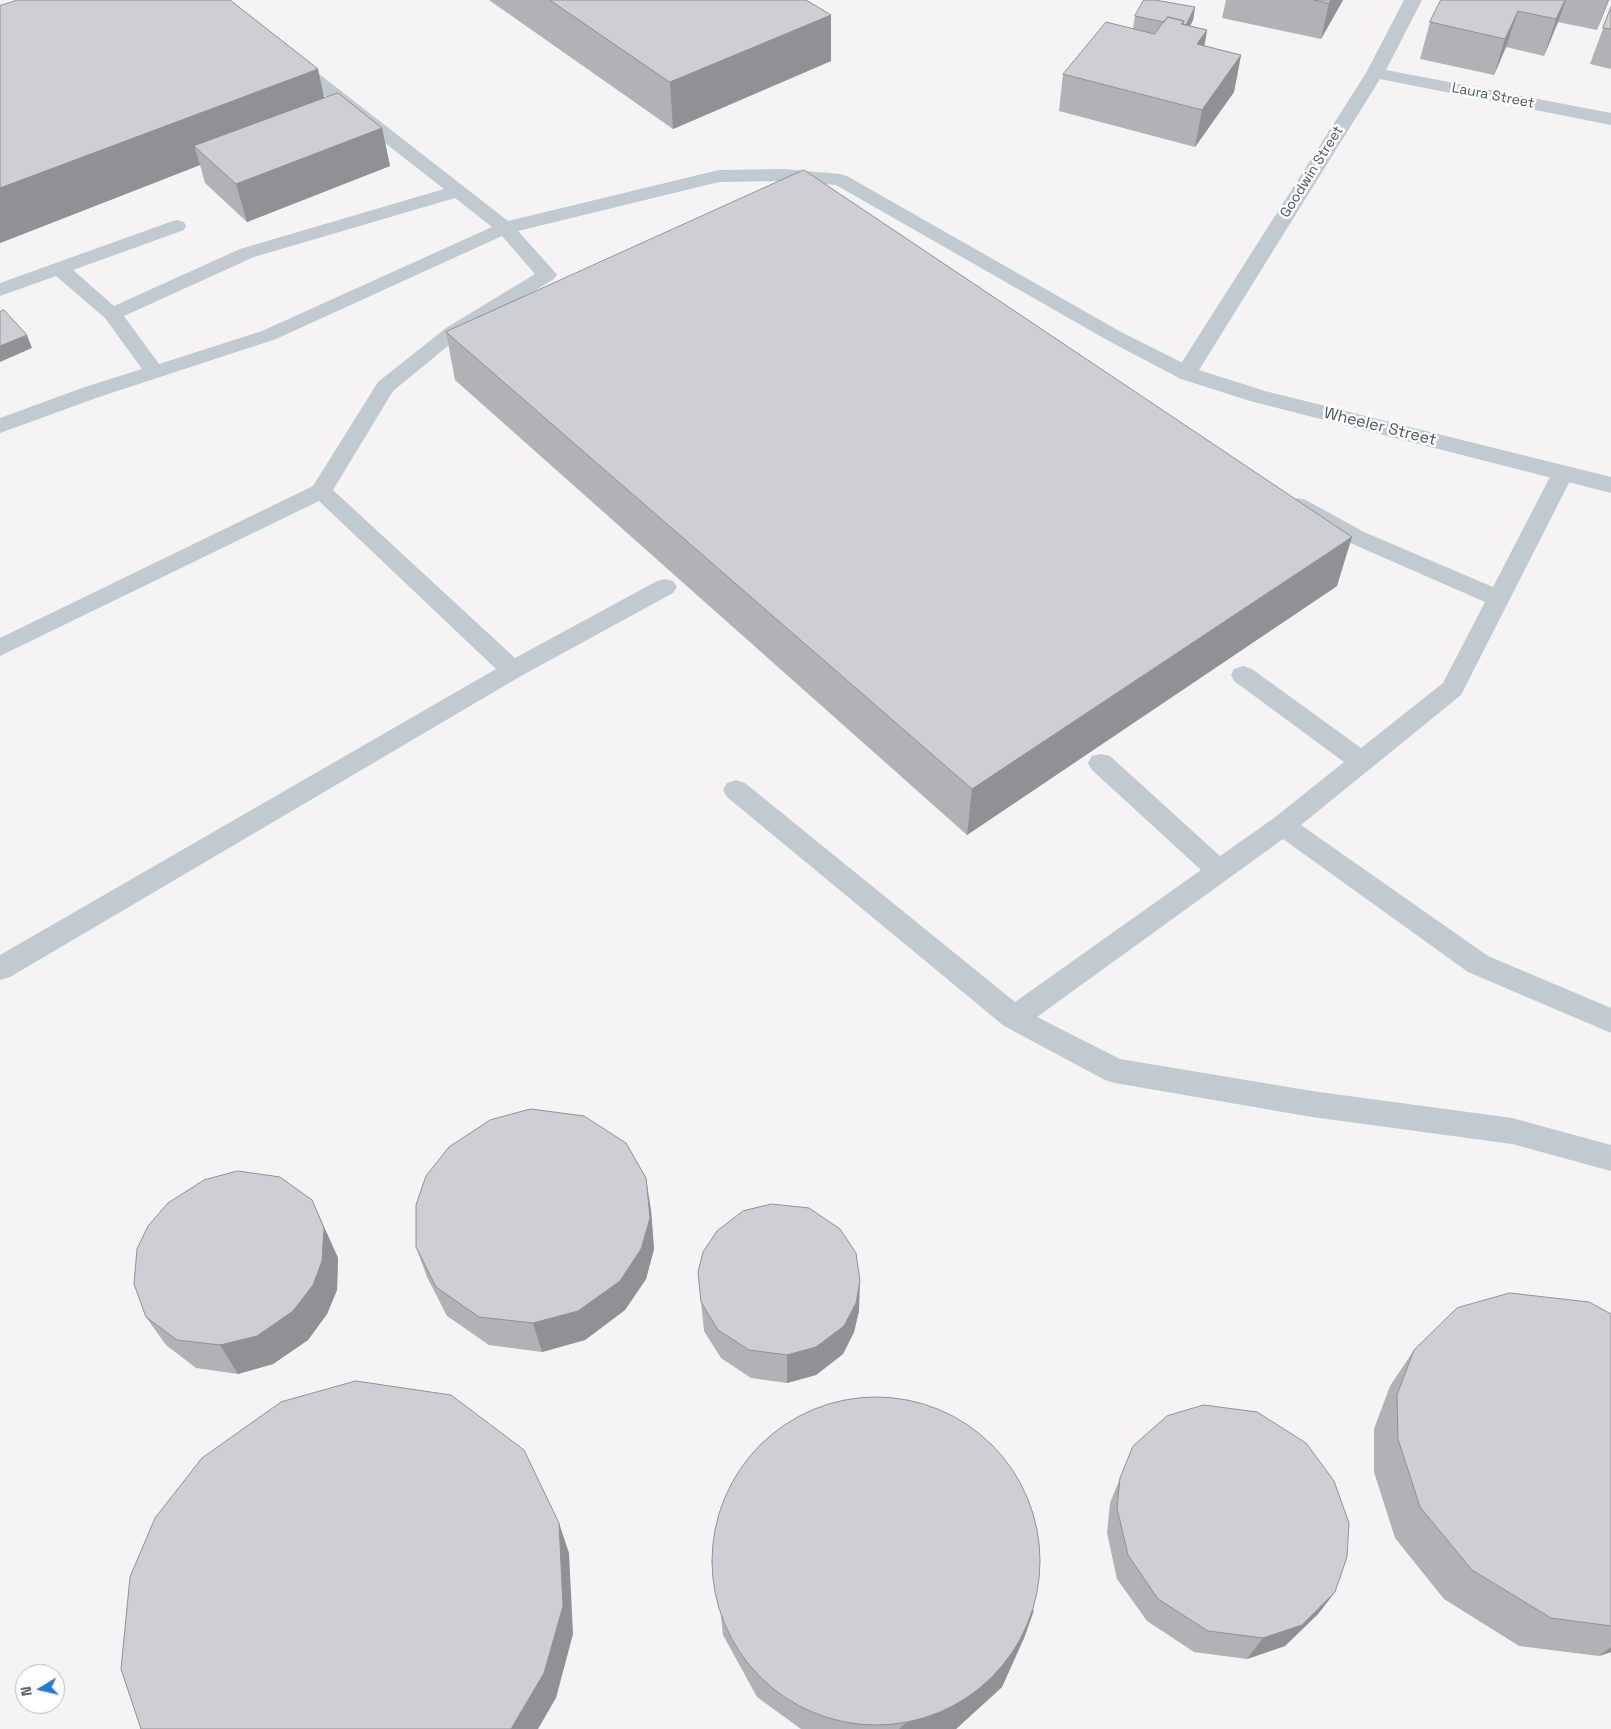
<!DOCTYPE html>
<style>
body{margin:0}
#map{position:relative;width:1611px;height:1729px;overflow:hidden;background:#f5f3f3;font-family:"Space Grotesk",sans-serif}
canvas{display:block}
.north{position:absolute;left:15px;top:1664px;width:50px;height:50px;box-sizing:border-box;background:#fff;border:1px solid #b7bbbf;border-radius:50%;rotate:261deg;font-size:14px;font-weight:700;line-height:20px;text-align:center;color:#4a5660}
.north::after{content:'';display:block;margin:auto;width:18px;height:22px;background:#1f78e2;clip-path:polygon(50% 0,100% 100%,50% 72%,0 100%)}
</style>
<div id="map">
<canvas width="1611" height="1729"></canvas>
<div class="north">N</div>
</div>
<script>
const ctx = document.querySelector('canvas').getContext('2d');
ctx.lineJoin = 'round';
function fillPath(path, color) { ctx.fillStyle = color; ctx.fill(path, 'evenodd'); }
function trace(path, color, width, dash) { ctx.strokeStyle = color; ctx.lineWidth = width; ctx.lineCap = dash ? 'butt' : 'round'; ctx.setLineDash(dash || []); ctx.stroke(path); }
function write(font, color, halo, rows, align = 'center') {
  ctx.font = font + ' "Space Grotesk",sans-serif'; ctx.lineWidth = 5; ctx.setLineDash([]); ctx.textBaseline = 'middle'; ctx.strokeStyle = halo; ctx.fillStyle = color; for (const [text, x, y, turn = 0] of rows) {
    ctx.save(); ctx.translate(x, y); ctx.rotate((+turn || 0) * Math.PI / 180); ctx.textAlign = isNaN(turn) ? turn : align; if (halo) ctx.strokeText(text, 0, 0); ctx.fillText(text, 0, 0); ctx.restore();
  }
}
const lane = new Path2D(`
 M294,58L300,59L508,221L719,170L783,169L840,174L847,176L1121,332L1193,368L1196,373L1193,378L1186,379L1179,378L1107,340L836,185L783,181L719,182L518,231L554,271L557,275L554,279L460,336L393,391L333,490L515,658L657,581L665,579L673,581L677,587L673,593L521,676L10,977L0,980V955L496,669L319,501L0,656V638L313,486L378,382L446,328L535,274L502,236L276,339L99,397L0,433V418L85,387L142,369L105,318L56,276L0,296V283L170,222L177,220L184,222L186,226L184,230L73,270L114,306L240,249L444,189L288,67L285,63L288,59ZM455,198L492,227L262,331L159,364L124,316L254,257Z
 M1563,466L1571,468L1574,473L1461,695L1301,825L1488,956L1611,1008V1033L1468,972L1283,839L1037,1017L1120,1059L1312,1091L1512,1118L1611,1145V1171L1512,1144L1312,1117L1115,1083L1105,1080L1004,1026L727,797L723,790L727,783L736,780L745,783L1015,1002L1201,870L1092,770L1088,763L1092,756L1101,754L1110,756L1220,856L1274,818L1344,762L1234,681L1231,675L1234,669L1243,666L1252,669L1361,748L1443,683L1485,602L1348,542L1290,510L1287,505L1290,500L1298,498L1306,500L1364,532L1493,587L1552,473L1555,468Z`);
const street = new Path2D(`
 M1404,0H1422L1386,70L1611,113V125L1380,79L1199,370L1265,391L1611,477V493L1250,401L1178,378L1175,373L1366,73Z`);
const wall = new Path2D(`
 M489,0H806L831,15V61L673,129Z
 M1226,0H1343L1321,39L1222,18Z
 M1441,0H1609L1597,30L1558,22L1544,56L1506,47L1494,75L1420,59L1430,22Z
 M0,6L318,69L324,98L382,128L390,166L247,222L205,183L200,165L0,243Z
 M1195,7L1193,20L1190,26L1207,30L1204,46L1241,55L1234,92L1195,147L1059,111L1063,74L1133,29L1135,16Z
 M1611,7V69L1590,64Z
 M446,332L1337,586L967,835L455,380Z
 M651,1210L654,1249L646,1279L625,1310L585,1340L542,1352L489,1345L447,1316L427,1277L416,1247Z
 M326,1231L338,1258L337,1290L327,1314L308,1340L273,1364L238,1374L196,1368L166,1345L146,1317Z
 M698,1272L859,1311L854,1332L843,1354L816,1375L787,1383L751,1378L721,1358L704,1331Z
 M1611,1314V1652L1599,1656L1519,1646L1444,1599L1395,1538L1374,1472V1429L1390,1386L1414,1350Z
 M1133,1446L1335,1592L1318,1614L1285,1646L1247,1659L1194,1652L1147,1621L1117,1579L1107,1533L1110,1503Z
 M720,1607L1034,1610L1024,1638L1002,1687L956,1729H801L757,1697L723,1635Z`);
const shadedWall = new Path2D(`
 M1331,0H1343L1321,39L1329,3Z
 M1565,0H1566L1558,22L1544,56L1556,19Z
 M1608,0H1609L1597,30Z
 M1195,7L1193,20L1184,38L1186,26Z
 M1518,11L1506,47L1494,75L1505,39Z
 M831,15V61L673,129L670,82Z
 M1207,30L1201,67L1197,44Z
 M1241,55L1234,92L1195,147L1202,110Z
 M318,69L328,116L194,146L200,165L0,243V188Z
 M382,128L390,166L247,222L236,184Z
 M27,335L32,348L0,362V346Z
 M1352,537L1337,586L967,835L972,789Z
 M646,1178L651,1210L654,1249L646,1279L625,1310L585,1340L542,1352L533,1323Z
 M312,1200L338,1258L337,1290L327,1314L308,1340L273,1364L238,1374L220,1345Z
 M860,1281L859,1311L854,1332L843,1354L816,1375L787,1383V1355Z
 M559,1523L569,1553L573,1634L556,1698L538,1729H511Z
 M1335,1592L1318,1614L1285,1646L1247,1659L1263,1638Z
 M1034,1610L1024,1638L1002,1687L956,1729H899Z
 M1611,1647V1652L1599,1656Z`);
const building = new Path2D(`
 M18,0H230L318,69L0,188V6Z
 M550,0H806L831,15L670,82Z
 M1144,0H1155L1195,7L1186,25L1183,24L1184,21L1168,17L1164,22L1135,16Z
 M1314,0H1331L1329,3Z
 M1441,0H1565L1556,19L1518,11L1505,39L1430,22Z
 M1611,7V29L1603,28Z
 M1168,17L1184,21L1181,24L1207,30L1197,44L1241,55L1202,110L1063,74L1106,22L1154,34Z
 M338,93L382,128L236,184L194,146Z
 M804,170L1352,537L972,789L446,332Z
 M4,310L27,335L0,346V312Z
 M531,1109L584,1116L626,1143L646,1178L650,1218L641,1249L620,1281L578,1311L533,1323L479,1317L436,1287L416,1247V1205L426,1176L449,1147L490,1120Z
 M238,1171L280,1177L312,1200L324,1228L322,1261L313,1285L293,1311L257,1336L220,1345L177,1340L146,1317L134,1284L137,1249L148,1226L168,1203L204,1180Z
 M772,1204L809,1208L840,1229L856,1253L860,1281L856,1303L844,1326L816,1347L787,1355L749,1350L718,1330L701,1302L698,1272L703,1252L717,1231L743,1211Z
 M1510,1293L1589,1302L1611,1314V1626L1551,1618L1472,1570L1420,1507L1398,1439L1397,1395L1414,1350L1457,1308Z
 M356,1381L451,1395L524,1450L559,1523L563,1606L544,1673L511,1729H141L121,1669L130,1577L155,1518L202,1458L281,1402Z
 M712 1561a164 164 0 1 1 328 0a164 164 0 1 1-328 0Z
 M1204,1405L1257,1412L1306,1443L1334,1481L1349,1523L1347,1557L1335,1592L1302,1625L1263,1638L1208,1631L1158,1599L1128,1555L1117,1508L1120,1478L1133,1446L1167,1416Z`);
const farStreetnames = [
 ["Laura Street",1493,96,11],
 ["Goodwin Street",1312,172,-58]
];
const streetNames = [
 ["Wheeler Street",1380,427,14]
];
fillPath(lane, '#c1cad1');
fillPath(street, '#c1cad1');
fillPath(wall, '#b0b2b6');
fillPath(shadedWall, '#909194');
fillPath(building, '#cdcfd4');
trace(building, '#909194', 1);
write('14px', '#4a5660', '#fff', farStreetnames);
write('16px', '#4a5660', '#fff', streetNames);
</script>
